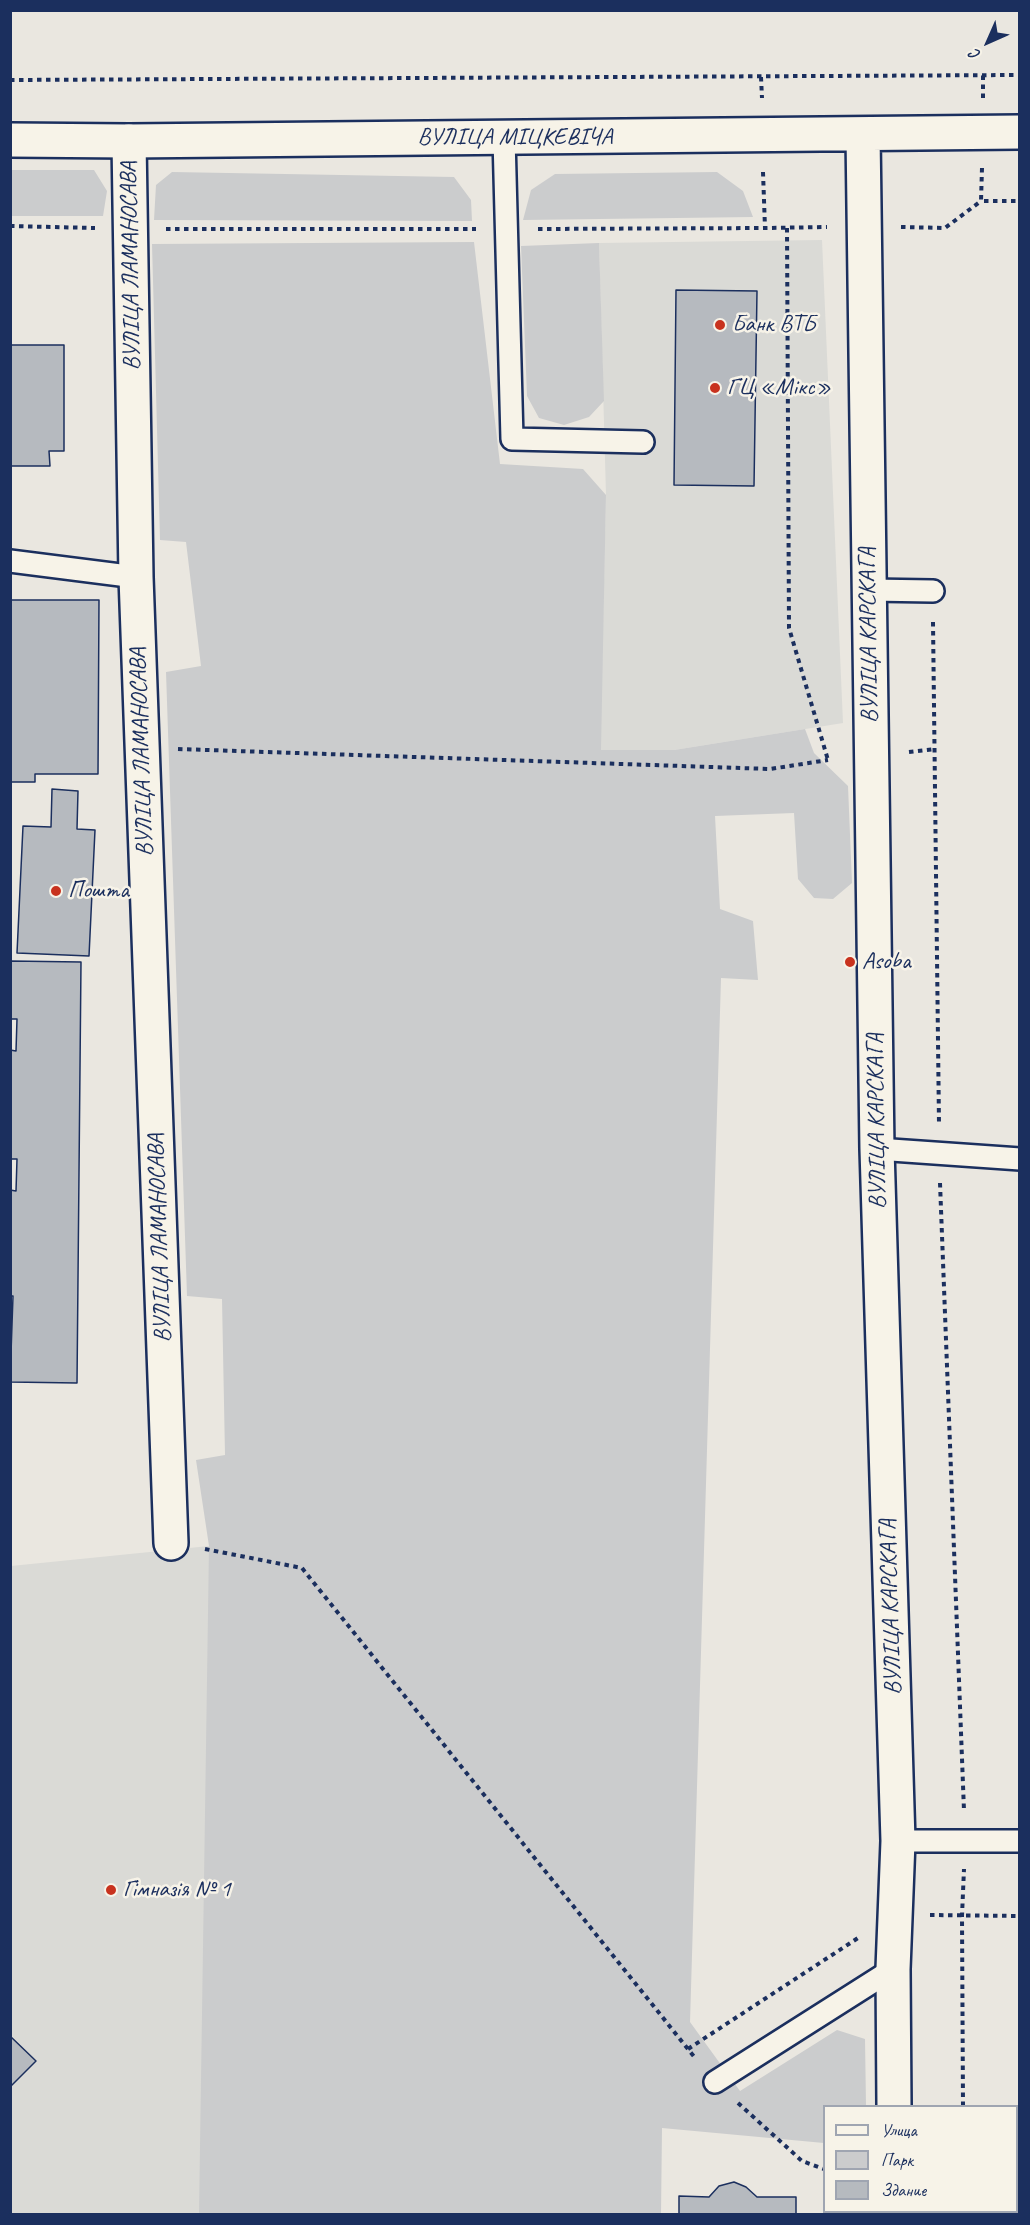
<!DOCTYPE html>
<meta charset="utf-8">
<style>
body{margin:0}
#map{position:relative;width:1030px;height:2225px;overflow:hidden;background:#eae7e0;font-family:Caveat,sans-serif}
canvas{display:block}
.frame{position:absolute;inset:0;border:12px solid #1b2f5e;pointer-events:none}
.legend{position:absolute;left:823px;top:2105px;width:195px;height:108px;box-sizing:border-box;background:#f7f3e8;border:2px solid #9fa5b1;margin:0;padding:8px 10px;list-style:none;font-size:18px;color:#1b2f5e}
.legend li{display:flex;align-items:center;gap:12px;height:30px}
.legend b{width:30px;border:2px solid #9fa5b1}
.north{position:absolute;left:958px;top:12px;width:60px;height:60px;-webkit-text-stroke:4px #f7f3e8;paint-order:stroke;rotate:225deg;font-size:16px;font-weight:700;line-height:24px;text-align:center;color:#1b2f5e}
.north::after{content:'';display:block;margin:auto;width:21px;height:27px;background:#1b2f5e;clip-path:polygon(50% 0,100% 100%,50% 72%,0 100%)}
</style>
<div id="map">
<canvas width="1030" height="2225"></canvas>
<div class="frame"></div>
<ul class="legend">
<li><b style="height:8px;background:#f7f3e8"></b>Улица</li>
<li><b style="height:16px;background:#cbcccd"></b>Парк</li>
<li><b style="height:16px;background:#b6babf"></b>Здание</li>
</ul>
<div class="north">С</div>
</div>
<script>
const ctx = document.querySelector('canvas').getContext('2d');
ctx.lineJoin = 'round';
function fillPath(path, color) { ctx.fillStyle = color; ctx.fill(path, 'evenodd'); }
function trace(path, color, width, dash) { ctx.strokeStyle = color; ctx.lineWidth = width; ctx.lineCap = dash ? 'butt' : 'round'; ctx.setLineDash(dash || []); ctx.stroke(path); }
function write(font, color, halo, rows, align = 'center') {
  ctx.font = font + ' Caveat,sans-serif'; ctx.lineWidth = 5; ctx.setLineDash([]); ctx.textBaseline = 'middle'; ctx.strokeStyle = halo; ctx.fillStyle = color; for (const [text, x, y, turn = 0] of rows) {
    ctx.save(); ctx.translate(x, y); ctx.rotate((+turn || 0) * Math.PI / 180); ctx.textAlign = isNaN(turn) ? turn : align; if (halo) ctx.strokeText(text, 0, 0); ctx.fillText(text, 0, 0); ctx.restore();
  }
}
const built = new Path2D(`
 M822,240L843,723L674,750H600L606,495L599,243Z
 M209,1546L214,2214H11V1566Z`);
const green = new Path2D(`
 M11,170H94L107,191L103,216H11Z
 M172,172L454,177L471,200L472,221L154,220L156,185Z
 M717,172L743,191L753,217L523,220L531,190L555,174Z
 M474,242L500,464L583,469L606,495L601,750H674L805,729L814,753L848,786L852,883L833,899L814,898L798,879L794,813L715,816L720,909L753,921L758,980L721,978L690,2022L740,2091L837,2030L865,2039L866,2106H824V2143L662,2128L661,2214H199L209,1546L196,1460L225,1455L222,1299L187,1296L166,672L201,666L186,542L160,540L152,244Z
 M599,243L604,401L589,417L564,425L539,418L527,396L521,246Z`);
const building = new Path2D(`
 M676,290L757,291L754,486L674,485Z
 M10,345H64V451H49L50,466H10Z
 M10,600H99L98,774H35V782H10Z
 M52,789L78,791L77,829L95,830L89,956L17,953L23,826L51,827Z
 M10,961L81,962L77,1383L10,1382L13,1296H10V1190L16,1191L17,1159H10V1050L16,1051L17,1019H10Z
 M10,2036L36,2061L10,2087Z
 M734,2182L746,2187L757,2197H796V2214H679V2196L709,2197L719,2186Z`);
const path = new Path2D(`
 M761,77L762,98
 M10,80L1020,75
 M983,98V75
 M982,168L981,201H1020
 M763,172L765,228L827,227
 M10,226L95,228
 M901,227L945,228L981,201
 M787,228L789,628L828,760H829
 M166,229H476
 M538,229L765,228
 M933,622L939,1124
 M178,749L770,769L828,760
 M909,752L935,749
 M940,1183L964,1811
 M205,1549L302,1568L696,2059
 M930,1915L1020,1916
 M688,2049L858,1938
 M738,2103L802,2161L824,2169
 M963,2106L962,1916L964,1869
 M964,2212V2214`);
const lane = new Path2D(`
 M504,138L512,439L643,442
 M10,561L136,577
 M869,590L933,591
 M877,1149L1020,1159
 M898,1841H1020
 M715,2082L893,1969
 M1016,2200H1020`);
const street = new Path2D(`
 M129,141L136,577L171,1543`);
const secondary = new Path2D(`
 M863,135L877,1149L898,1841L893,1969L894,2106
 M10,140L129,141L1020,132
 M895,2212V2214`);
const markers = [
 [720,325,6,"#c8321e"],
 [715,388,6,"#c8321e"],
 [56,891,6,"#c8321e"],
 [850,962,6,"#c8321e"],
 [111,1890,6,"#c8321e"]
];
const streetNames = [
 ["ВУЛІЦА МІЦКЕВІЧА",515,138],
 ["ВУЛІЦА ЛАМАНОСАВА",131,266,-91],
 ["ВУЛІЦА КАРСКАГА",869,635,-91],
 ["ВУЛІЦА ЛАМАНОСАВА",142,752,-92],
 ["ВУЛІЦА КАРСКАГА",877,1121,-91],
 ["ВУЛІЦА ЛАМАНОСАВА",160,1238,-92],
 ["ВУЛІЦА КАРСКАГА",891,1607,-92]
];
const poiNames = [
 ["Банк ВТБ",732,325],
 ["ГЦ «Мікс»",727,388],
 ["Пошта",68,891],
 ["Asoba",862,962],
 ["Гімназія № 1",123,1890]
];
fillPath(built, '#dadad6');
fillPath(green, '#cbcccd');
fillPath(building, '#b6babf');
trace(building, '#1b2f5e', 1.5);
trace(lane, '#1b2f5e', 26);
trace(street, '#1b2f5e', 38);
trace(secondary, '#1b2f5e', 38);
trace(path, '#1b2f5e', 4, [4.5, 4.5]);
trace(lane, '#f7f3e8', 21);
trace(street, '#f7f3e8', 33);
trace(secondary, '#f7f3e8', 33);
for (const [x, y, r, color] of markers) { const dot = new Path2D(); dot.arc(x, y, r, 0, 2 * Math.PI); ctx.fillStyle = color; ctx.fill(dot); trace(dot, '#f7f3e8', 2); }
write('24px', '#1b2f5e', '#f7f3e8', streetNames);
write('24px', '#1b2f5e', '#f7f3e8', poiNames, 'left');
</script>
